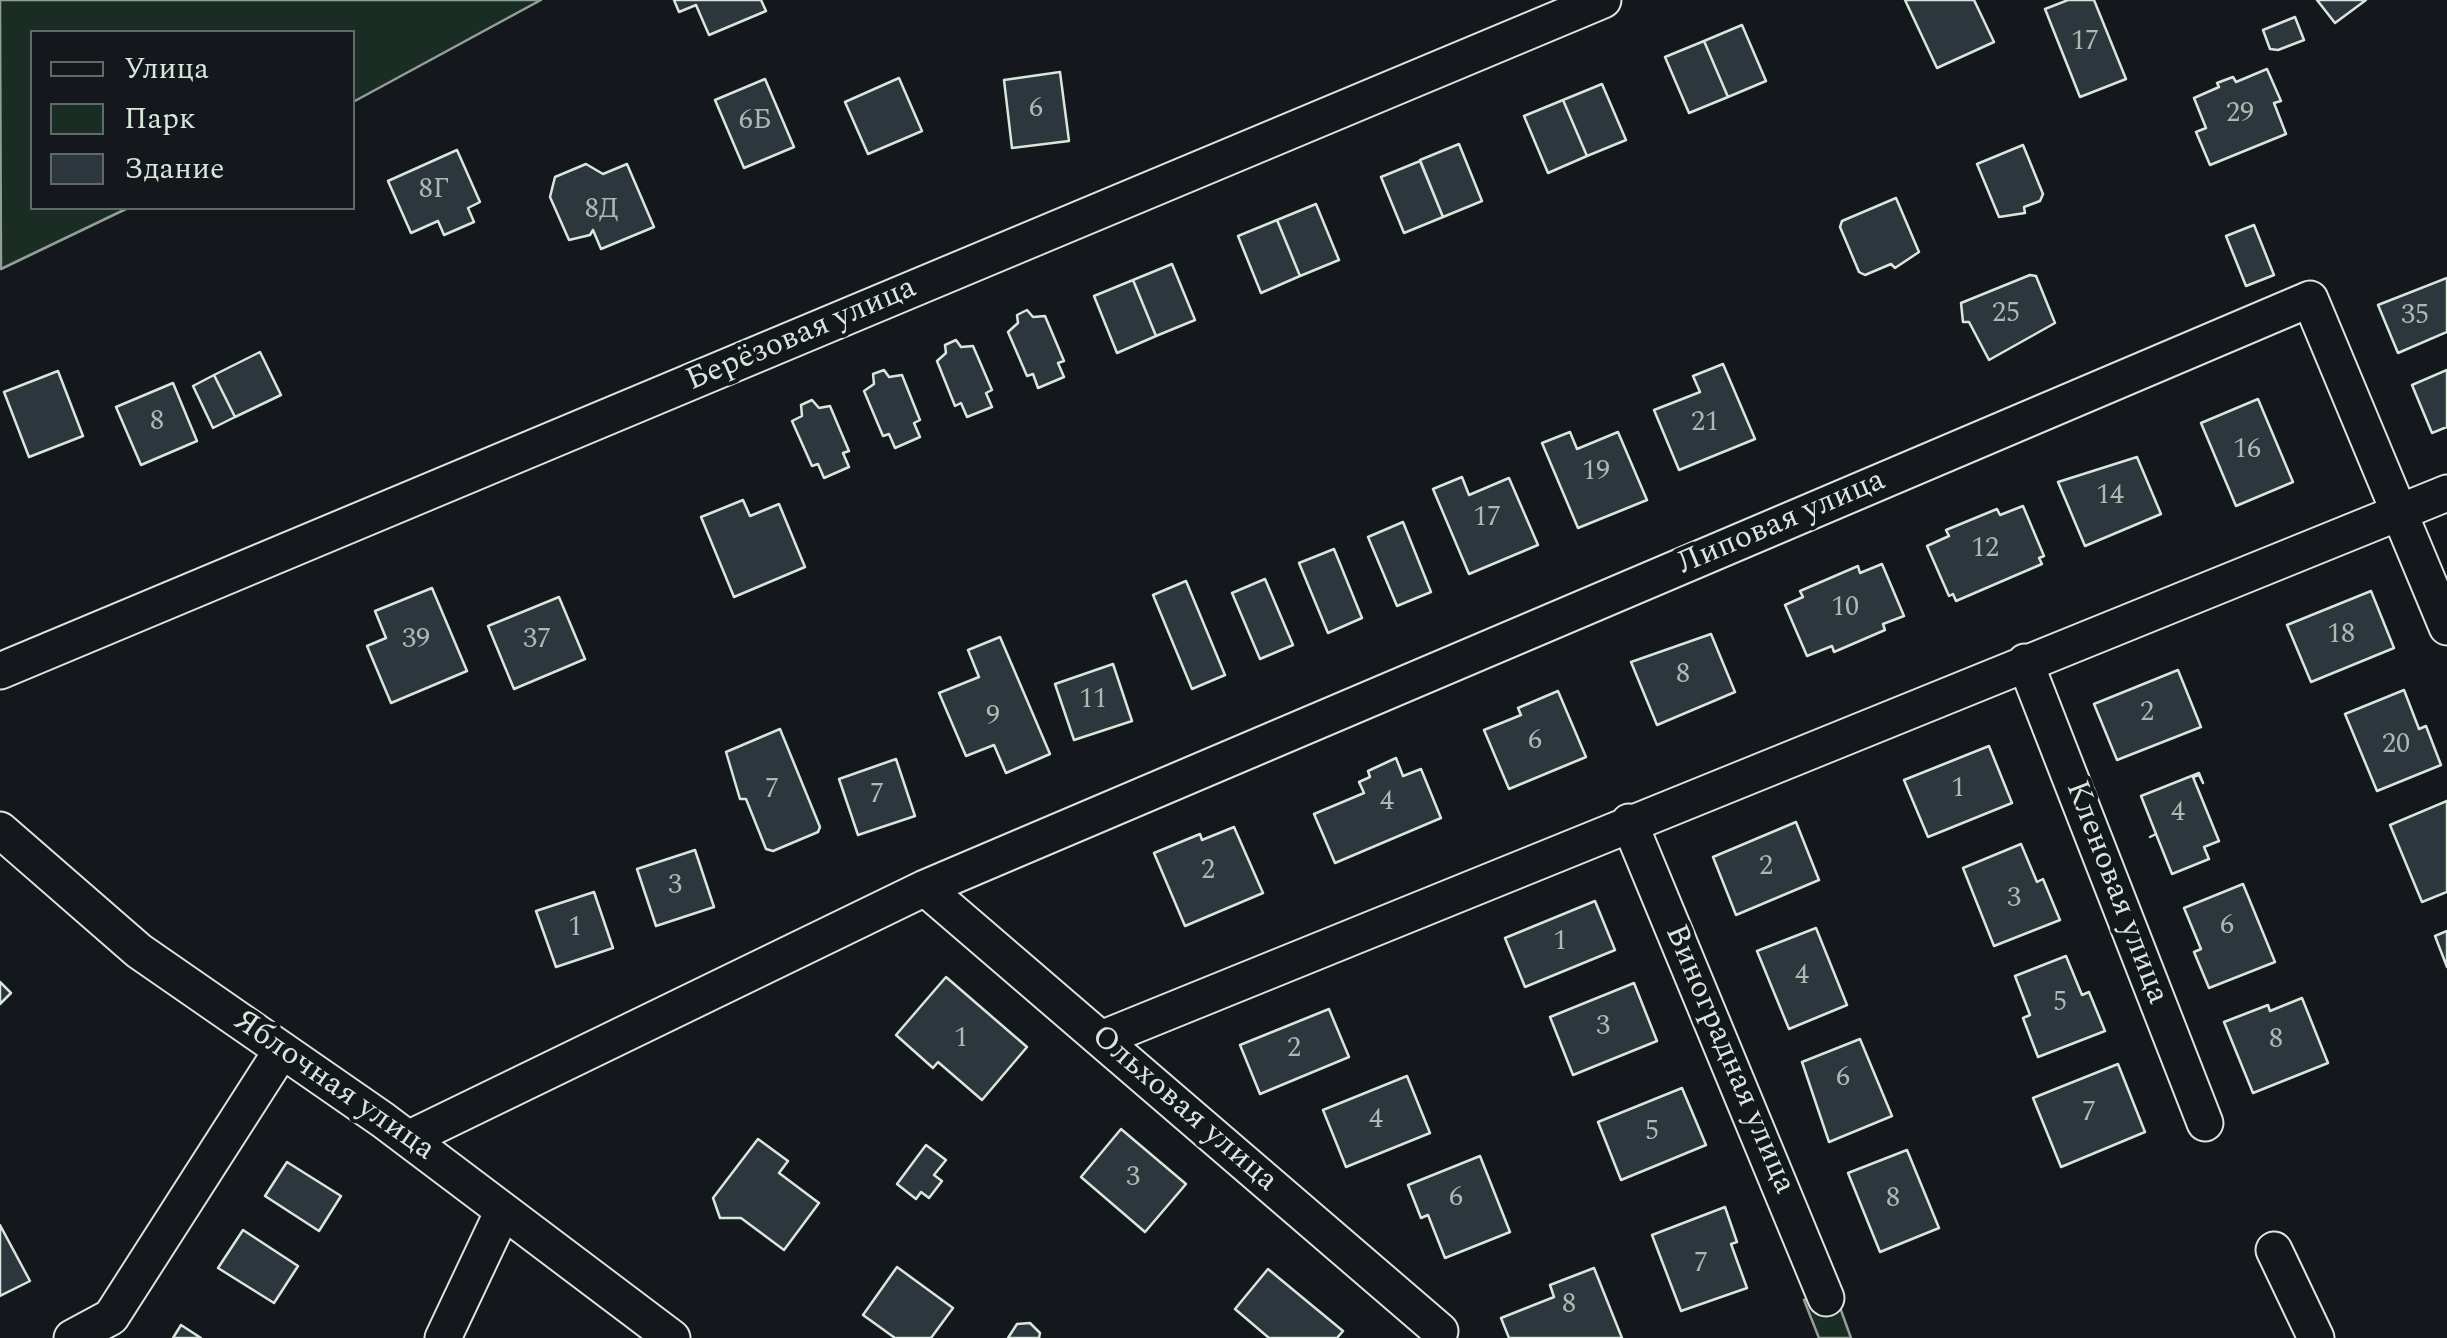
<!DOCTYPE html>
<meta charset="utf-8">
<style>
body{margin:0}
#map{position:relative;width:2447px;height:1338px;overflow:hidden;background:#14181c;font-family:Spectral,serif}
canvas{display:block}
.legend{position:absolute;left:30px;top:30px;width:325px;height:180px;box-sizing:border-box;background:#14181c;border:2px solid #626a69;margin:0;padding:12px 18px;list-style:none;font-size:30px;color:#d8e6dc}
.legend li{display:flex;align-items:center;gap:20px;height:50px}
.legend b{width:50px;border:2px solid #626a69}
</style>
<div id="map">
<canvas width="2447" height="1338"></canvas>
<ul class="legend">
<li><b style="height:12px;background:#14181c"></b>Улица</li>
<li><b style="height:28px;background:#1a2d24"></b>Парк</li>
<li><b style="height:28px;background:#2c363c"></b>Здание</li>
</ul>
</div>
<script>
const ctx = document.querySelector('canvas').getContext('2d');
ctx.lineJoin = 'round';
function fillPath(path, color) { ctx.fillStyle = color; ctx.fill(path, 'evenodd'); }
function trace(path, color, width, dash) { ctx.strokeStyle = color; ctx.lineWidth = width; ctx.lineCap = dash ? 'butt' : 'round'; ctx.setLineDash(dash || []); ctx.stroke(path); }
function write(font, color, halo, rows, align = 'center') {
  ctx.font = font + ' Spectral,serif'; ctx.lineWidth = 8; ctx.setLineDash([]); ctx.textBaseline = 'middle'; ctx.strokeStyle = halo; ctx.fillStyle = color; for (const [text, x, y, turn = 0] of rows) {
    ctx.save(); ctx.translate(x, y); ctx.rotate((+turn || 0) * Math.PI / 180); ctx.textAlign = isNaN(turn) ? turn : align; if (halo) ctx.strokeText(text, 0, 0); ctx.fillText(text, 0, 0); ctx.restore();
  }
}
const green = new Path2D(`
 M0,0H541L353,102L352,32H32V208H128L1,269Z
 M1833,1288L1851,1338H1819L1804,1300Z`);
const building = new Path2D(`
 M674,0H761L766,11L709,35L696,5L679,12Z
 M1905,0H1974L1994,42L1937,68Z
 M2068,0H2094L2126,79L2080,97L2045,9Z
 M2317,0H2366L2335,23Z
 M2295,17L2304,40L2278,50L2270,49L2263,30Z
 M1742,25L1766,81L1728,97L1704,41Z
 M1704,41L1728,97L1689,113L1665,57Z
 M2267,69L2281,101L2274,103L2286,134L2210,165L2196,132L2206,128L2194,98L2219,87L2217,83L2233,77L2236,82Z
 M1060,72L1069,141L1012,148L1004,80Z
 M899,78L922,131L868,154L845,102Z
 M765,79L794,147L744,168L715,100Z
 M1602,84L1626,140L1587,156L1563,100Z
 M1563,100L1587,156L1548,173L1524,116Z
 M1459,144L1482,201L1443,217L1420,160Z
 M2023,145L2043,194L2040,201L2024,207L2025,213L1999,217L1977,164Z
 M457,150L480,202L468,208L474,222L444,235L438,221L411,233L388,181Z
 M1420,161L1443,217L1404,233L1381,177Z
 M586,164L603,174L627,164L654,227L601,249L593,230L590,235L569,240L550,197L555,177Z
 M1896,198L1919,252L1895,268L1891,264L1865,275L1859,272L1840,227L1842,221Z
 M1316,204L1339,260L1300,276L1277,220Z
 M1277,220L1300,276L1261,293L1238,236Z
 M2254,225L2274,275L2246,286L2226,236Z
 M1172,264L1195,320L1156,336L1133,280Z
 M2030,275L2036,276L2055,323L1989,360L1969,322H1963L1961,303Z
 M2447,278V332L2398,353L2378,305Z
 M1133,280L1156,336L1117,353L1094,296Z
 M1027,310L1033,317L1045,316L1064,361L1058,363L1064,377L1038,388L1033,374L1027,376L1008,332L1018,323L1017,315Z
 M956,340L961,347L973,346L992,390L986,393L992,407L967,417L961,403L955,406L937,361L946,353L945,345Z
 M260,352L281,395L235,417L214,375Z
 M1723,364L1755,439L1679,470L1654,410L1700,392L1693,376Z
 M884,370L889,377L902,375L920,420L914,423L920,437L895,448L889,434L883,436L864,391L874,384L873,374Z
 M2447,370V427L2432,433L2412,385Z
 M58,371L83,436L29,457L4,392Z
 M214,375L235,417L213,428L193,386Z
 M173,383L197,441L141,465L116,407Z
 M2258,399L2293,482L2236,506L2201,423Z
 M812,400L819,408L830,406L849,451L843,453L849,467L824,478L818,464L812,466L792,421L802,416L801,405Z
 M1570,432L1577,449L1618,432L1647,500L1578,528L1542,443Z
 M2137,457L2161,514L2085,546L2058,482Z
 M1462,477L1469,495L1509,478L1538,545L1469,574L1433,489Z
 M743,500L750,516L779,504L805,567L734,597L701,517Z
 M2023,506L2044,556L2039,558L2042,564L1956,601L1953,594L1949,596L1927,546L1949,536L1946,530L1997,509L2000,515Z
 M1403,522L1431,592L1397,606L1368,537Z
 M1334,549L1362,618L1328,633L1299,563Z
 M1882,564L1904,616L1883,624L1885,630L1834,652L1832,646L1807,656L1785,605L1803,597L1800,591L1858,566L1860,573Z
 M1265,579L1293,645L1260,659L1232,593Z
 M1186,581L1225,675L1192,689L1153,595Z
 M432,588L467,671L391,703L367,646L386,638L375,611Z
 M2371,591L2394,648L2311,682L2287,625Z
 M559,597L585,659L514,689L488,626Z
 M1711,634L1735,692L1657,725L1631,662Z
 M1000,637L1050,754L1006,773L994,745L966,756L939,693L979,677L968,650Z
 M1113,664L1132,721L1074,740L1055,684Z
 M2178,670L2201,727L2117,760L2094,704Z
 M2404,690L2419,729L2426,726L2441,765L2377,791L2345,714Z
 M1558,691L1586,757L1509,789L1484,730L1521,715L1518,708Z
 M780,729L820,827L818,832L773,851L766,849L746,799H740L726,752Z
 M1989,746L2012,803L1928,837L1904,780Z
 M1396,758L1403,776L1421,769L1441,818L1335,863L1314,814L1364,793L1359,782L1370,777L1368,771Z
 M896,759L915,816L858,835L839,779Z
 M2199,773L2203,783L2199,775L2193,777L2219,841L2204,847L2209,859L2172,874L2156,834L2150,837L2156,834L2141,796Z
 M2447,801V892L2422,902L2390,825Z
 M1796,822L1819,880L1736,915L1713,857Z
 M1234,827L1263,893L1185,926L1154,853L1200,834L1202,840Z
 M2021,844L2037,882L2043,879L2060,920L1994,946L1963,868Z
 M695,850L714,907L656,926L637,869Z
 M2243,884L2275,962L2209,988L2194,952L2201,949L2184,908Z
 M594,892L613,948L556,967L536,911Z
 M1595,901L1615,950L1525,987L1505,938Z
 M1816,928L1847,1005L1789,1029L1757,951Z
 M2447,931V967L2435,936Z
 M2066,956L2082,995L2089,992L2105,1031L2038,1057L2023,1018L2030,1015L2015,976Z
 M946,977L1027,1047L982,1100L938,1062L933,1068L896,1035Z
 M0,982L11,993L0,1004Z
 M1634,983L1657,1041L1573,1075L1550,1017Z
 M2302,998L2328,1063L2253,1093L2224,1022L2268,1005L2270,1011Z
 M1329,1009L1349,1057L1260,1094L1240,1045Z
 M1860,1039L1892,1116L1829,1142L1802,1062Z
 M2118,1064L2145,1132L2061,1167L2033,1098Z
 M1407,1076L1430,1133L1346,1167L1323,1110Z
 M1682,1088L1706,1145L1621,1180L1598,1122Z
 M1121,1129L1186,1184L1145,1232L1081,1177Z
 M758,1139L788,1161L779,1173L819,1203L784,1250L741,1218H720L713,1198Z
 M926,1145L946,1160L934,1175L942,1181L929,1198L921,1192L916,1199L897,1184Z
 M1907,1150L1939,1228L1880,1252L1848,1173Z
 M1480,1156L1510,1232L1445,1258L1428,1215L1421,1218L1408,1185Z
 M287,1162L341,1196L319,1231L265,1196Z
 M1725,1207L1737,1242L1731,1244L1747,1288L1681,1311L1652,1235Z
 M0,1225L30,1281L0,1296Z
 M243,1230L298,1266L274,1303L218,1268Z
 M897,1267L953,1308L931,1338H895L863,1315Z
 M1594,1268L1622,1338H1509L1501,1318L1554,1297L1550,1285Z
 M1268,1269L1343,1331L1337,1338H1269L1235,1309Z
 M1030,1323L1040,1333L1039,1338H1008L1017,1324Z
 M181,1325L201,1338H173Z`);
const minor = new Path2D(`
 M2025,662L2205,1123
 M0,671L1603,0
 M1629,822L1826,1298
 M0,830L139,951L383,1120L672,1338
 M925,888L1440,1331
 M1101,1039L2447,493
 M408,1139L925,888L2310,299L2447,627
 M2274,1250L2316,1338
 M72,1338L111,1317L282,1050
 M443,1338L503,1211`);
const numberNames = [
 ["17",2085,44],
 ["6",1036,111],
 ["29",2240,116],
 ["6Б",755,123],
 ["8Г",434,192],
 ["8Д",602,212],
 ["25",2006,316],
 ["35",2415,318],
 ["8",157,424],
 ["21",1705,425],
 ["16",2247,452],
 ["19",1596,474],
 ["14",2110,498],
 ["17",1487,520],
 ["12",1985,551],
 ["10",1845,610],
 ["18",2341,637],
 ["39",416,642],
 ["37",537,642],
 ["8",1683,677],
 ["11",1093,702],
 ["2",2147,715],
 ["9",993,719],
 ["6",1535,743],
 ["20",2396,747],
 ["1",1958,791],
 ["7",772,792],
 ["7",877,797],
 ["4",1387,804],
 ["4",2178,815],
 ["2",1766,869],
 ["2",1208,873],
 ["3",675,888],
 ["3",2014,901],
 ["6",2227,928],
 ["1",575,930],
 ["1",1560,944],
 ["4",1802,978],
 ["5",2060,1005],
 ["3",1603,1029],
 ["1",961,1041],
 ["8",2276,1042],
 ["2",1294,1051],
 ["6",1843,1080],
 ["7",2089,1115],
 ["4",1376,1122],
 ["5",1652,1134],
 ["3",1133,1180],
 ["6",1456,1200],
 ["8",1893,1201],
 ["7",1701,1266],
 ["8",1569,1307]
];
const streetNames = [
 ["Берёзовая улица",802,336,-23],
 ["Липовая улица",1782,524,-23],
 ["Кленовая улица",2115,893,69],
 ["Виноградная улица",1728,1060,67],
 ["Яблочная улица",333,1087,35],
 ["Ольховая улица",1183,1110,41]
];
fillPath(green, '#1a2d24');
trace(green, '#939e99', 2.5);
fillPath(building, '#2c363c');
trace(building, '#d8e6dc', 2.5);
trace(minor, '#d8e6dc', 39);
trace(minor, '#14181c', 35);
write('28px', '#adbab4', null, numberNames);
write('32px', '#d8e6dc', '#14181c', streetNames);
</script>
